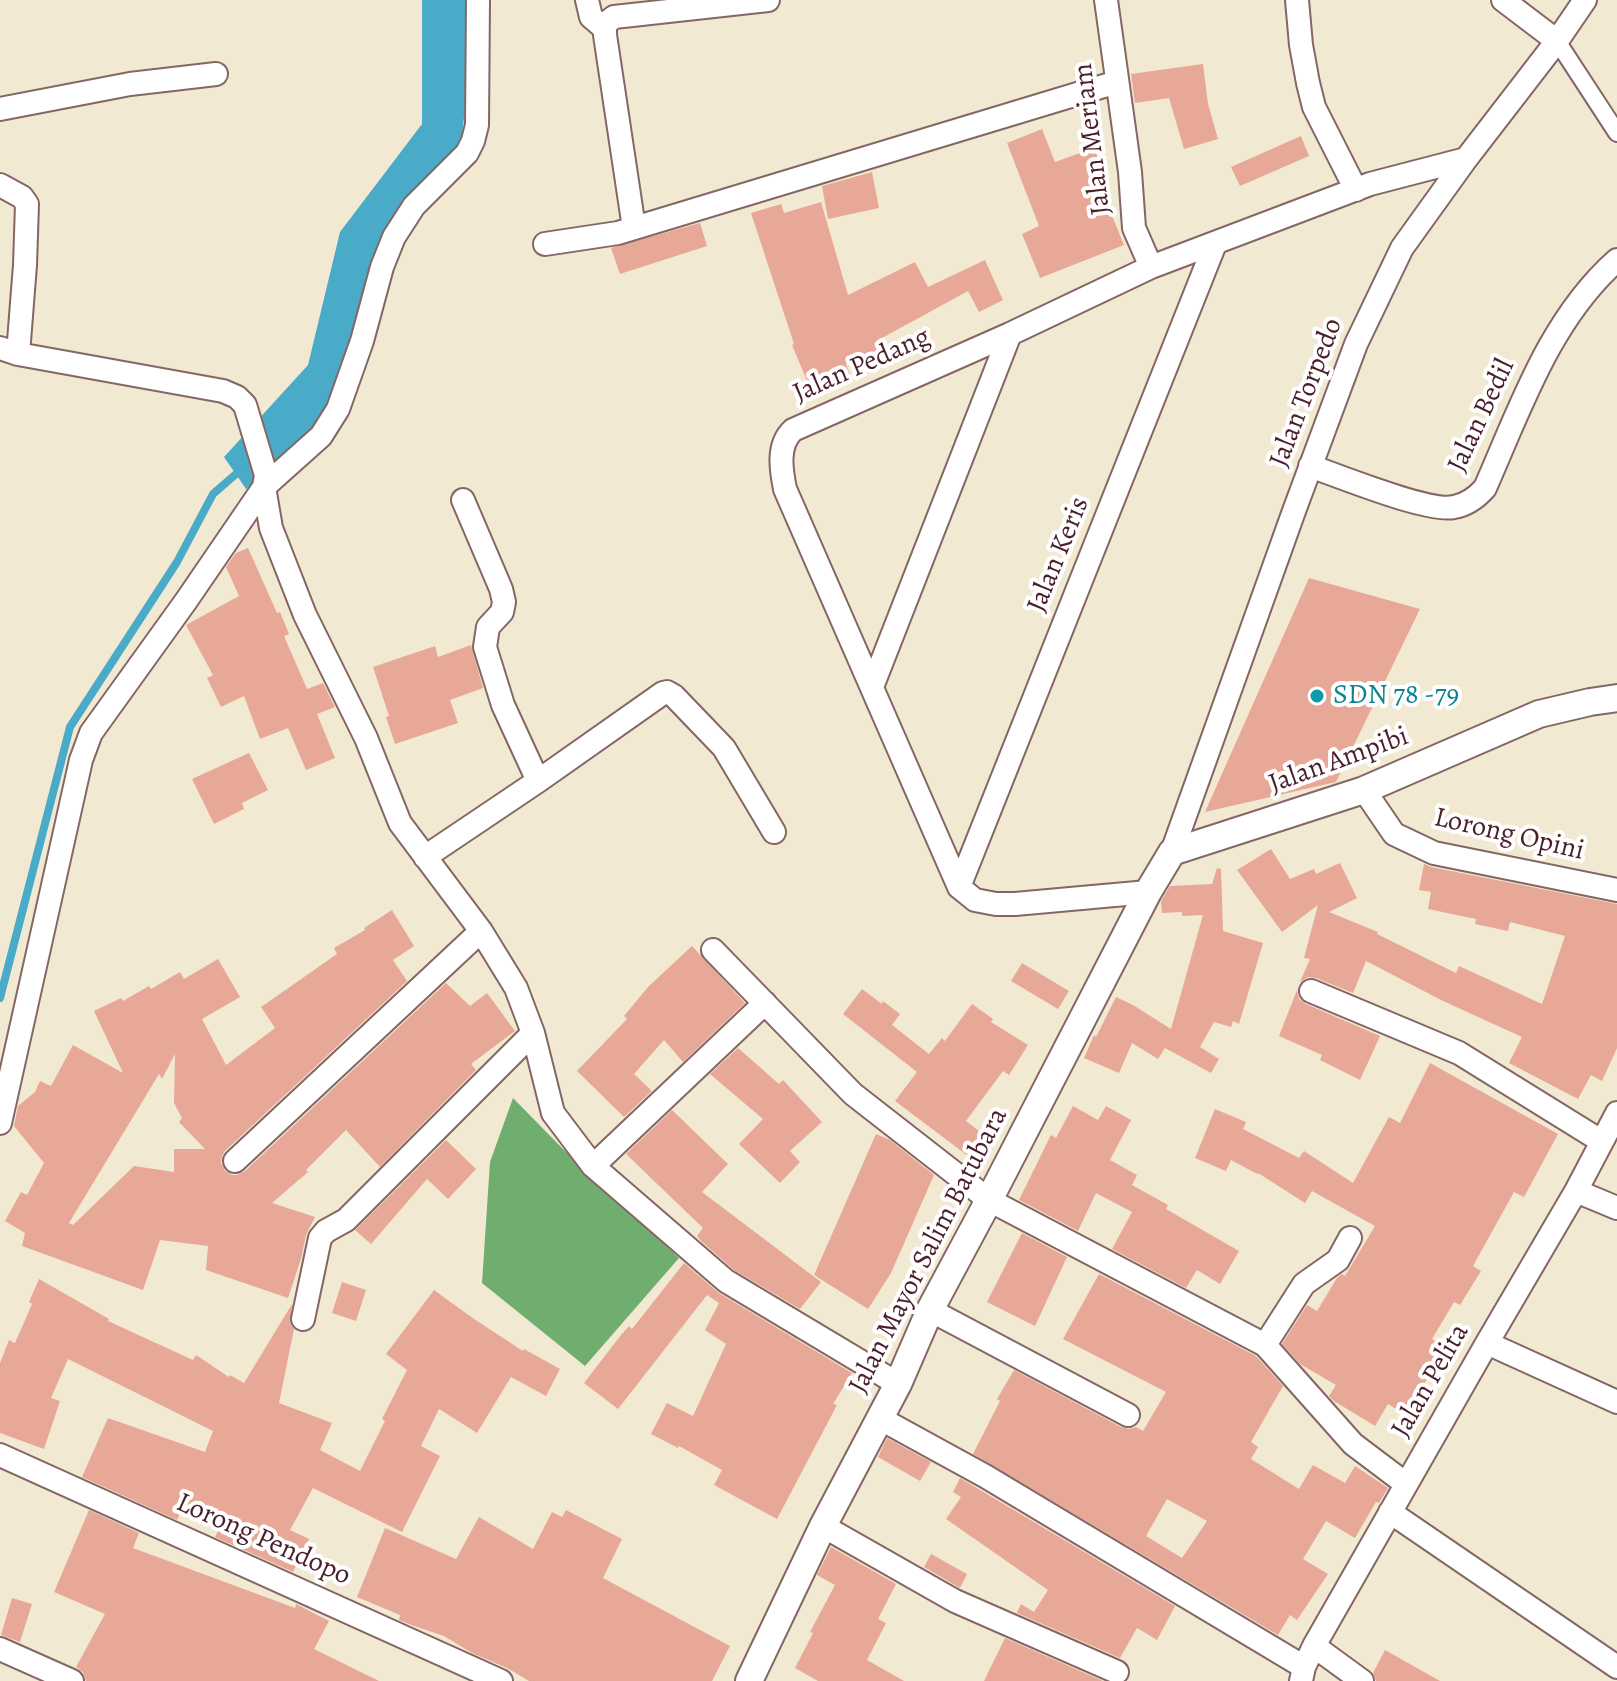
<!DOCTYPE html>
<style>
body{margin:0}
canvas{display:block;background:#f2e9d2}
</style>
<canvas width="1617" height="1681"></canvas>
<script>
const ctx = document.querySelector('canvas').getContext('2d');
ctx.lineJoin = 'round';
function fillPath(path, color) { ctx.fillStyle = color; ctx.fill(path, 'evenodd'); }
function trace(path, color, width, dash) { ctx.strokeStyle = color; ctx.lineWidth = width; ctx.lineCap = dash ? 'butt' : 'round'; ctx.setLineDash(dash || []); ctx.stroke(path); }
function write(font, color, halo, rows, align = 'center') {
  ctx.font = font + ' Alegreya,serif'; ctx.lineWidth = 8; ctx.setLineDash([]); ctx.textBaseline = 'middle'; ctx.strokeStyle = halo; ctx.fillStyle = color; for (const [text, x, y, turn = 0] of rows) {
    ctx.save(); ctx.translate(x, y); ctx.rotate((+turn || 0) * Math.PI / 180); ctx.textAlign = isNaN(turn) ? turn : align; if (halo) ctx.strokeText(text, 0, 0); ctx.fillText(text, 0, 0); ctx.restore();
  }
}
const forest = new Path2D(`
 M513,1098L561,1147L679,1258L585,1366L482,1283L490,1162Z`);
const water = new Path2D(`
 M422,0H471L465,108L460,155L414,195L336,403L285,459L246,489L224,457L308,365L340,232L422,124Z`);
const stream = new Path2D(`
 M0,998L70,727L177,562L213,494L244,467`);
const building = new Path2D(`
 M1203,64L1208,104L1218,139L1184,149L1169,98L1135,103L1131,74Z
 M1042,129L1055,162L1094,148L1108,186L1101,189L1124,245L1040,278L1022,234L1039,226L1007,143Z
 M1301,136L1309,156L1240,186L1231,167Z
 M872,172L879,208L828,219L822,186Z
 M821,202L848,295L915,262L928,287L985,260L1003,300L979,312L968,291L882,338L885,347L846,364L852,379L813,395L792,345L794,344L751,213L781,204L784,213Z
 M700,223L707,246L620,274L611,248Z
 M248,548L277,613L280,612L289,634L284,636L307,689L323,683L335,707L317,714L335,758L306,770L288,728L260,739L244,696L221,707L207,678L213,675L186,625L239,596L226,567L236,553Z
 M1309,578L1420,609L1336,782L1205,812Z
 M471,645L483,688L450,700L458,723L395,744L386,717L389,716L373,667L435,646L438,657Z
 M249,753L268,790L242,803L244,809L214,824L192,779Z
 M1271,849L1290,879L1314,869L1316,874L1340,863L1357,898L1329,912L1378,932L1377,934L1456,973L1459,966L1542,1004L1565,936L1510,922L1508,931L1475,924L1476,919L1428,909L1431,892L1419,890L1424,864L1431,867L1617,904V1048L1602,1081L1591,1075L1578,1099L1509,1063L1522,1037L1443,1001L1366,961L1353,993L1316,978L1308,977L1300,982L1310,959L1304,958L1318,905L1282,932L1237,870Z
 M1217,868L1221,869L1223,931L1263,943L1239,1024L1233,1021L1231,1027L1214,1022L1200,1047L1219,1059L1211,1073L1165,1048L1158,1059L1132,1043L1119,1073L1084,1058L1094,1035L1096,1037L1116,997L1133,1005L1171,1029L1203,915L1182,916V912L1162,913L1161,901L1170,886L1212,884Z
 M392,910L414,946L393,960L407,981L225,1151L222,1156L221,1163L225,1171L232,1175H237L245,1171L446,983L470,1006L487,993L515,1031L471,1064L476,1070L380,1167L346,1130L306,1170L308,1172L272,1203L315,1217L306,1235L301,1259L288,1298L206,1270L208,1246L160,1240L143,1290L22,1246L25,1233L5,1221L21,1192L27,1195L44,1163L14,1126L18,1106L35,1092L40,1081L51,1086L73,1045L123,1073L94,1011L121,998L123,1001L149,986L151,989L180,972L184,979L218,959L240,997L202,1019L226,1065L275,1028L261,1007L337,954L334,948L365,930L364,928ZM175,1054L174,1103L182,1118L179,1122L205,1149H174V1172L134,1166L73,1225L69,1223L159,1074L162,1079Z
 M692,946L745,1003L683,1062L664,1040L634,1074L652,1091L624,1117L577,1071L627,1019L624,1016L648,987Z
 M1022,963L1069,991L1058,1009L1011,981Z
 M862,989L882,1004L883,1001L900,1014L892,1025L929,1054L942,1038L945,1041L972,1004L993,1019L991,1022L1028,1045L1009,1075L1003,1071L966,1121L988,1138L972,1159L895,1101L917,1072L843,1014Z
 M1297,990L1299,999L1306,1004L1380,1036L1360,1080L1320,1060L1322,1055L1279,1036Z
 M738,1048L779,1084L783,1080L822,1122L790,1151L800,1162L780,1183L739,1144L763,1119L710,1074Z
 M1430,1063L1558,1134L1524,1197L1514,1192L1473,1266L1481,1271L1460,1305L1454,1302L1432,1339L1454,1353L1437,1382L1428,1377L1406,1415L1388,1404L1375,1426L1334,1401L1329,1396L1336,1385L1300,1364L1282,1344L1307,1305L1317,1311L1337,1278L1342,1274L1345,1276L1375,1226L1312,1191L1305,1203L1258,1173L1257,1174L1231,1160L1226,1171L1195,1158L1215,1109L1246,1122L1243,1129L1299,1158L1304,1151L1353,1183L1389,1117L1400,1123Z
 M1073,1106L1098,1120L1106,1106L1131,1120L1110,1160L1137,1175L1132,1185L1168,1205L1166,1209L1239,1251L1220,1284L1197,1270L1186,1288L1112,1249L1132,1212L1096,1193L1078,1231L1019,1200L1051,1135L1056,1138Z
 M672,1110L728,1164L702,1192L821,1282L800,1309L734,1270L701,1241L697,1236L703,1228L626,1154Z
 M876,1134L890,1140L934,1175L891,1273L868,1309L814,1275Z
 M446,1140L476,1169L448,1199L427,1179L371,1244L355,1230Z
 M1022,1233L1067,1257L1035,1326L987,1302Z
 M684,1263L719,1293L852,1373L833,1404L837,1405L777,1519L714,1485L722,1470L679,1446L678,1448L651,1434L667,1403L693,1416L726,1344L705,1330L719,1303L707,1295L618,1409L584,1383L621,1335L629,1326L632,1329Z
 M1099,1274L1256,1356L1283,1386L1251,1442L1258,1447L1251,1459L1299,1489L1313,1465L1345,1483L1355,1466L1388,1488L1379,1503L1376,1502L1355,1538L1326,1521L1303,1559L1328,1574L1297,1620L1290,1615L1278,1635L973,1454L1000,1401L997,1399L1014,1370L1121,1427L1129,1429L1136,1427L1143,1431L1166,1392L1063,1339ZM1167,1499L1207,1521L1182,1558L1146,1536Z
 M39,1279L109,1319L108,1321L193,1360L196,1355L229,1377L230,1375L244,1383L292,1304L290,1323L294,1329L279,1403L332,1423L320,1450L360,1471L385,1421L382,1419L407,1370L386,1354L434,1290L474,1319L523,1351L524,1349L560,1369L546,1396L511,1377L477,1433L439,1409L421,1446L440,1456L402,1532L313,1488L290,1530L309,1539L293,1572L215,1537L218,1531L181,1512L177,1520L82,1477L108,1418L205,1452L213,1431L68,1359L51,1398L60,1401L44,1449L0,1433V1363L9,1340L15,1343L32,1304L29,1302Z
 M342,1282L366,1290L356,1321L332,1313Z
 M887,1438L931,1462L920,1481L878,1457Z
 M960,1478L1175,1606L1157,1640L1137,1628L1120,1658L1017,1613L1021,1604L1034,1612L1048,1590L946,1519L961,1497L953,1492Z
 M89,1510L139,1533L133,1548L295,1608L296,1604L329,1621L314,1649L379,1681H86L83,1672L76,1667L105,1614L54,1592Z
 M566,1510L622,1539L603,1578L730,1646L712,1681H529L507,1668L472,1653L444,1636L414,1626L399,1620L400,1615L357,1597L385,1528L456,1559L479,1517L533,1549L552,1512L562,1517Z
 M831,1547L896,1584L878,1619L886,1623L867,1660L904,1681H818L795,1668L813,1633L810,1632L835,1585L817,1575Z
 M931,1554L967,1574L960,1588L924,1567Z
 M12,1598L32,1604L20,1642L1,1635Z
 M1005,1638L1103,1681H984Z
 M1385,1650L1440,1681H1376L1373,1673Z`);
const pedestrian = new Path2D(`
 M1557,41L1617,133`);
const minor = new Path2D(`
 M587,0L591,17L605,29
 M1106,0L1130,172L1134,228L1151,267
 M1297,0L1301,45L1308,83L1314,107L1356,190
 M1503,0L1557,41
 M0,109L130,84L216,74
 M0,185L22,197L27,204L25,265L18,354
 M634,228L605,35V24L614,17L768,0
 M545,244L618,233L1117,82
 M0,348L18,354L223,391L237,397L245,405L266,475L264,487L271,528L305,615L366,738L400,823L481,931L516,988L533,1033L553,1113L593,1166L726,1281L898,1384
 M1310,466C1339,476 1429,513 1454,507C1466,505 1477,497 1485,488C1520,409 1550,319 1617,260
 M463,500L501,589L504,602L502,612L488,627L485,647L503,705L538,781
 M872,687L1010,334
 M1364,790L1394,834L1434,853L1617,890
 M1172,852L1294,511L1356,344L1402,248L1466,159L1557,41L1585,0
 M425,857L538,781L663,693L667,692L674,696L724,748L774,832
 M959,887L1215,244
 M1148,892L1015,904H996L975,900L959,887L785,489C781,469 777,445 793,430L1010,334L1151,267L1370,184L1466,159
 M713,950L853,1094L989,1200L1265,1345L1353,1444L1406,1484
 M1311,991L1459,1053L1601,1141
 M0,1123L81,760L91,733L186,601L264,487L321,436L338,409L362,341L382,267L394,237L414,206L467,153L473,141L477,125L478,0
 M235,1161L481,931
 M593,1166L765,1003
 M1576,1191L1617,1208
 M930,1310L1128,1415
 M303,1319L320,1238L326,1231L346,1220L533,1033
 M1487,1343L1617,1402
 M1265,1345L1304,1284L1338,1260L1350,1238
 M881,1419L985,1476L1304,1667
 M0,1455L501,1681
 M1390,1512L1617,1667
 M823,1526L955,1601L1117,1672
 M1314,1646L1362,1681
 M0,1649L72,1681
 M1301,1681L1304,1667L1314,1646L1487,1343L1576,1191L1617,1113`);
const tertiary = new Path2D(`
 M749,1681L823,1526L898,1384L930,1310L989,1200L1148,892L1172,852L1364,790L1539,714L1590,702L1617,698`);
const markers = [
 [1317,696,8,"#0f9aa8"]
];
const streetNames = [
 ["Jalan Meriam",1093,139,-97],
 ["Jalan Pedang",862,366,-24],
 ["Jalan Torpedo",1307,393,-69],
 ["Jalan Bedil",1482,416,-65],
 ["Jalan Keris",1059,555,-68],
 ["Jalan Ampibi",1339,761,-20],
 ["Lorong Opini",1509,835,13],
 ["Jalan Mayor Salim Batubara",929,1251,-63],
 ["Jalan Pelita",1431,1381,-60],
 ["Lorong Pendopo",263,1540,24]
];
const cultureNames = [
 ["SDN 78 -79",1333,696]
];
fillPath(forest, '#70ae6f');
fillPath(water, '#4aabc9');
trace(stream, '#4aabc9', 8);
fillPath(building, '#e7a897');
trace(pedestrian, '#856665', 20);
trace(minor, '#856665', 26);
trace(tertiary, '#856665', 30);
trace(pedestrian, '#fff', 16);
trace(minor, '#fff', 22);
trace(tertiary, '#fff', 26);
for (const [x, y, r, color] of markers) { const dot = new Path2D(); dot.arc(x, y, r, 0, 2 * Math.PI); ctx.fillStyle = color; ctx.fill(dot); trace(dot, '#fff', 3); }
write('28px', '#4a1f2b', '#fff', streetNames);
write('28px', '#0d838f', '#fff', cultureNames, 'left');
</script>
